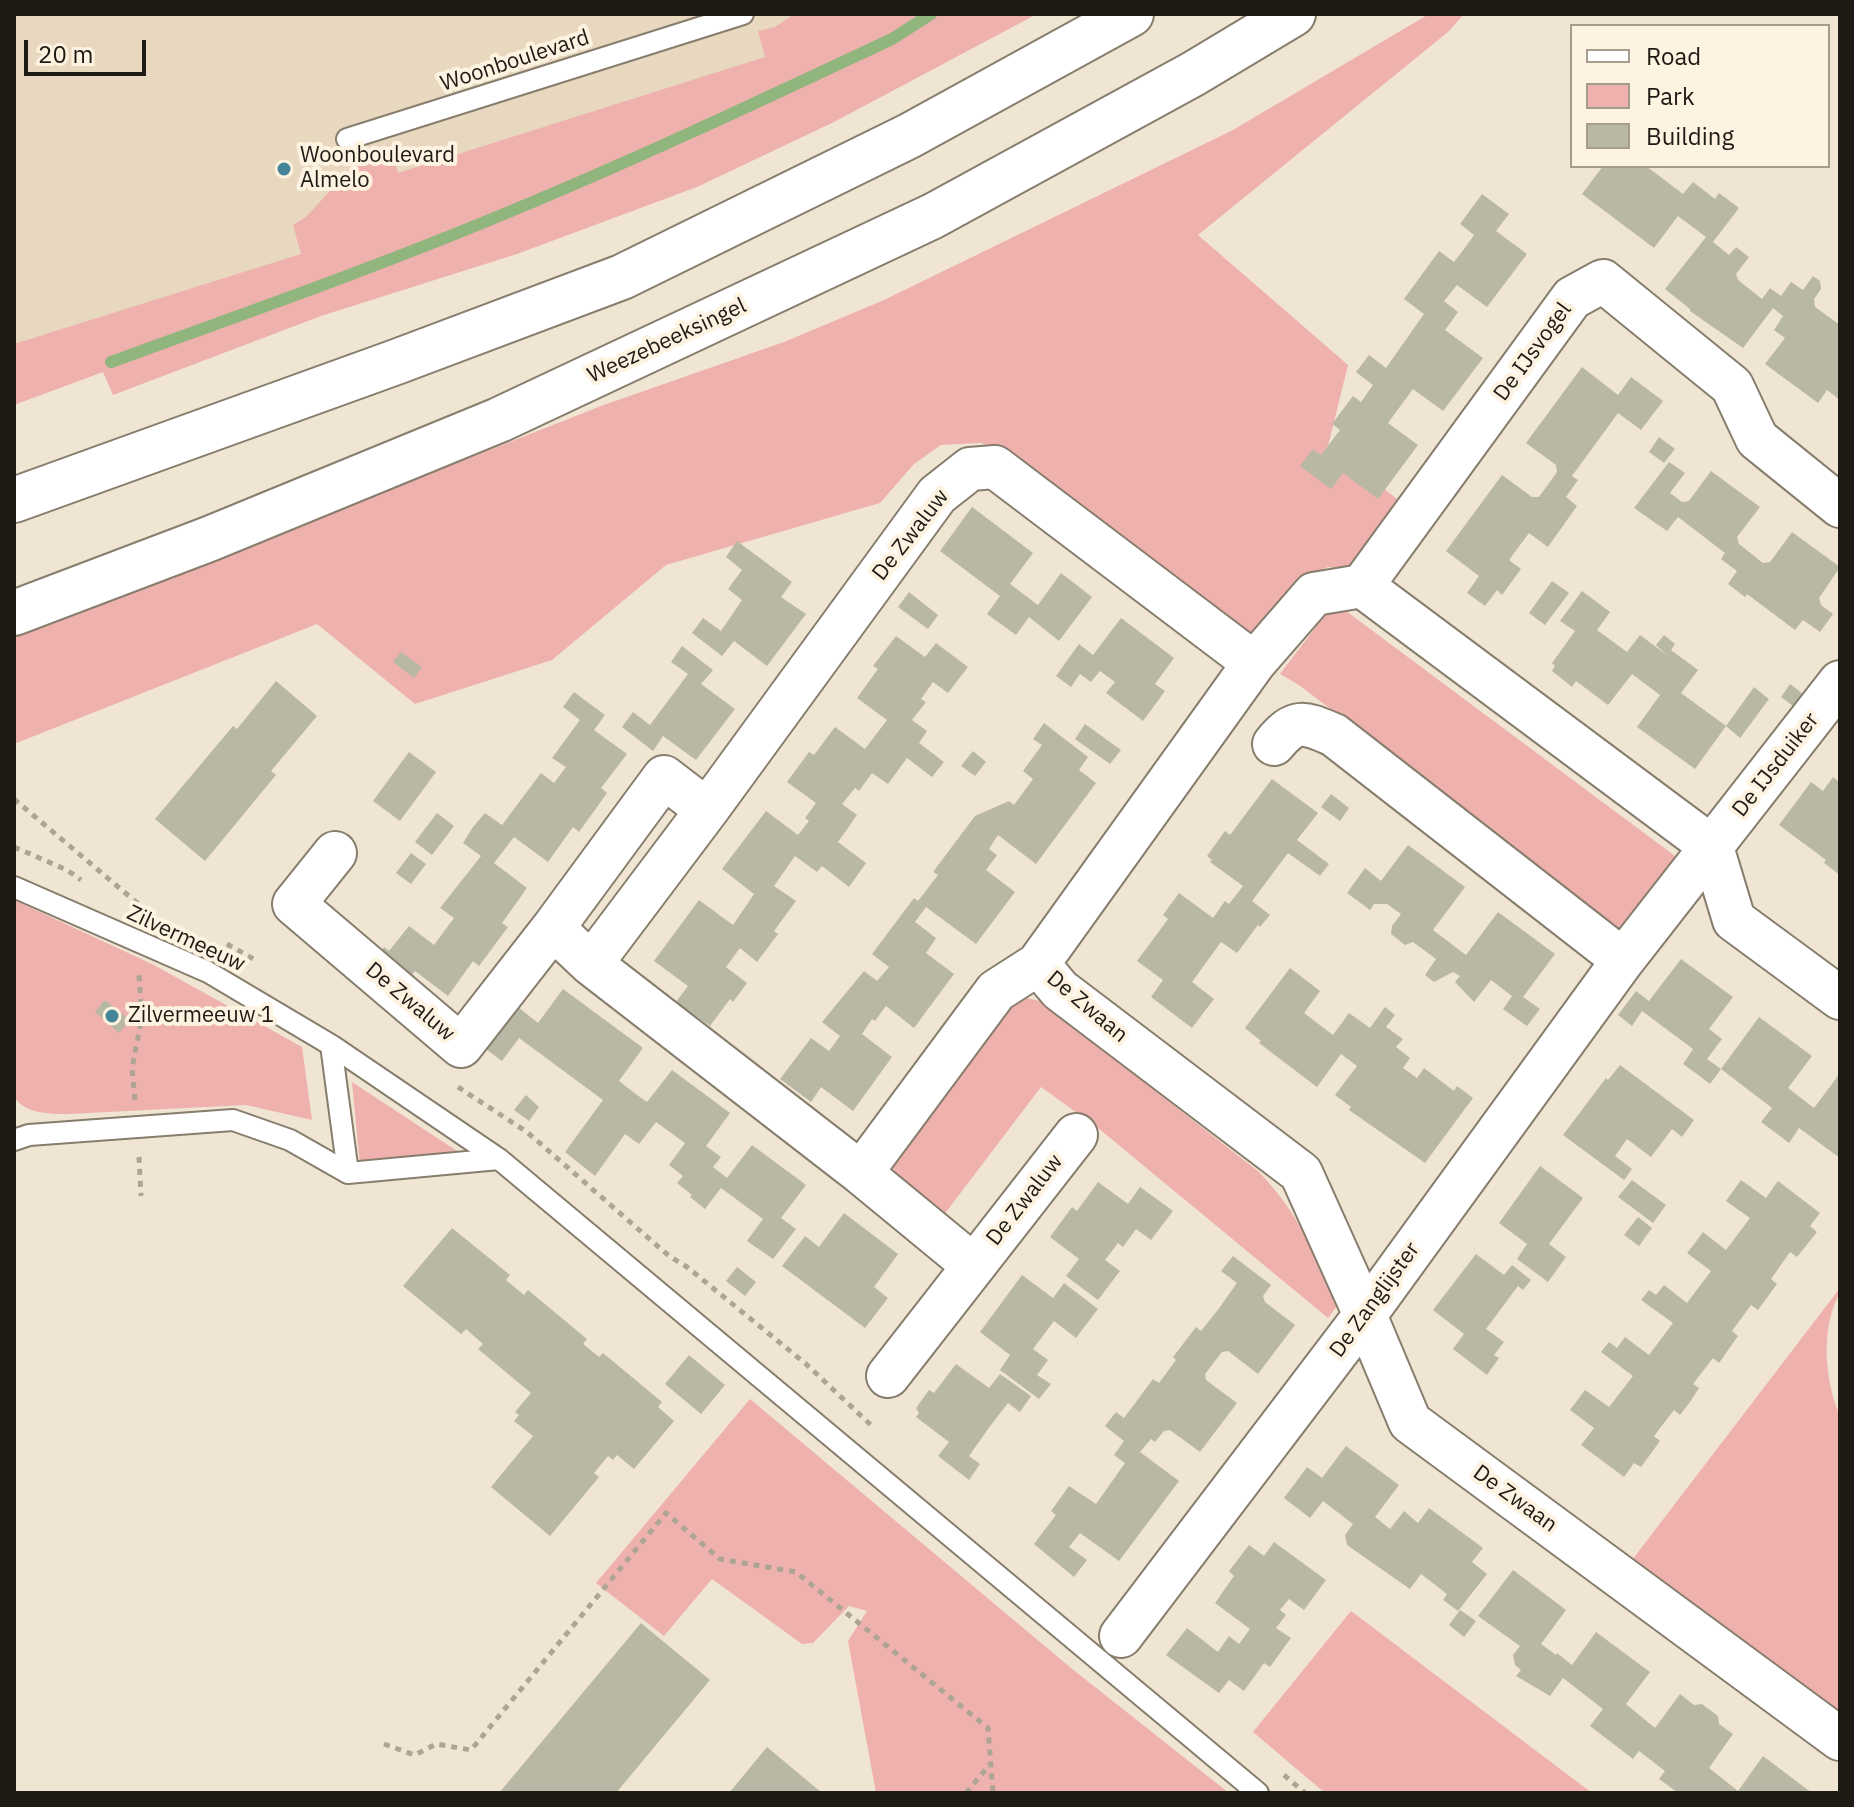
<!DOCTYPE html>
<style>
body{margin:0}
#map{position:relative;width:1854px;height:1807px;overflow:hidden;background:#f0e5d3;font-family:"IBM Plex Sans",sans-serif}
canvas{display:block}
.frame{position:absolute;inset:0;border:16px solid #1e1a14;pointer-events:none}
.legend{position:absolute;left:1570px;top:24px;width:260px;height:144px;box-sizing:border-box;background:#fef2e0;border:2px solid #a49c8e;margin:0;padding:10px 14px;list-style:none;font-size:24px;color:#1e1a14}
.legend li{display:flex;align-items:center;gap:16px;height:40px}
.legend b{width:40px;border:2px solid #a49c8e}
.scale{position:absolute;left:24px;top:40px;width:122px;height:36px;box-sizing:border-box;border:4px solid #1e1a14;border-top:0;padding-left:10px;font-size:24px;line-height:28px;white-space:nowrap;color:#1e1a14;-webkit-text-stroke:6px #fef2e0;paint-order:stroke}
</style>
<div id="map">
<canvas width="1854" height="1807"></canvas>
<div class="frame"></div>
<ul class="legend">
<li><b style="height:10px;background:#fff"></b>Road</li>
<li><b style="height:22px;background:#efb1ae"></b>Park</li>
<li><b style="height:22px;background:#b8b8a4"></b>Building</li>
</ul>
<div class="scale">20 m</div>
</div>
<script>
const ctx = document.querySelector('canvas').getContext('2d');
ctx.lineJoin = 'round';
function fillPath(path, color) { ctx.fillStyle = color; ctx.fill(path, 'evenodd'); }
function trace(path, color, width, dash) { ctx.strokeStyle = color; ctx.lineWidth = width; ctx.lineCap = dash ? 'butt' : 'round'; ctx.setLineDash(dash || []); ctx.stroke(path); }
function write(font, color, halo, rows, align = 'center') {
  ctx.font = font + ' "IBM Plex Sans",sans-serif'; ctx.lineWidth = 8; ctx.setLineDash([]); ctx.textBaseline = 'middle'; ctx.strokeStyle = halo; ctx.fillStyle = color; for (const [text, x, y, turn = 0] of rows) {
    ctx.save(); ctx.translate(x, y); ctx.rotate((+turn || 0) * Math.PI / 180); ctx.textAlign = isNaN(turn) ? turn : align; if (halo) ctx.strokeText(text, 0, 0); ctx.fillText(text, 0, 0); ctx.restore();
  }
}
const built = new Path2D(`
 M14,14H834L780,73L14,374Z`);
const green = new Path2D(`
 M794,14H1037L834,122L697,187L517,254L321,316L113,395L103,372L14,405V344L301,254L293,225L306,217L362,156L389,145L398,173L765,57L758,31L775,27Z
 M1429,14H1464L1448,32L1198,235L1348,365L1328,446L1401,502L1350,569L1328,567L1311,575L1252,647L995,448L981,443L941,445L914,464L880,503L666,565L552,660L415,704L317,624L14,744V638L601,406L784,342L884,300L1233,130Z
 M1333,608L1346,611L1679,859L1623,932L1299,685L1280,674L1325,615Z
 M14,900L154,965L302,1047L312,1120L246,1105L68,1114C50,1114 25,1114 14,1097Z
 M1023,997L1040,1001L1259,1172C1301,1216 1313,1252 1337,1306L1328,1318L1098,1128L1041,1087L940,1220L897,1183L893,1167L900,1143L1009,1005Z
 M352,1082L457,1151L360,1165Z
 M1840,1288C1839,1297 1834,1303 1832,1312C1822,1344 1827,1386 1840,1416V1720L1629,1564Z
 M750,1399L1071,1668L1229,1793H876L848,1641L867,1611L849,1606L813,1643L802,1644L712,1579L664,1636L596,1583Z
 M1351,1611L1592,1793H1325L1253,1732Z`);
const stream = new Path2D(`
 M111,362C237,316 363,272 487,221C624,165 758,102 892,39L931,14`);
const building = new Path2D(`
 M1603,166H1646L1683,194L1693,182L1715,199L1719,193L1739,208L1713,242L1729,255L1736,247L1749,257L1736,274L1738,280L1762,299L1770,288L1781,296L1791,282L1803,290L1813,276L1820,281L1821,289L1814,299L1815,307L1840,325V400L1827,390L1818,403L1765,364L1785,338L1774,330L1783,316L1773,308L1743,348L1690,311V309L1665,289L1706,237L1678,216L1654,248L1582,194Z
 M1482,194L1509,214L1496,231L1527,254L1487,307L1457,285L1444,301L1458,312L1445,330L1483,358L1443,411L1413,389L1388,423L1418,445L1378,499L1343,473L1331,489L1300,466L1313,449L1321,455L1340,430L1332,424L1353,396L1361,402L1373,385L1356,372L1369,355L1386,368L1424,314L1404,299L1439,251L1454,262L1464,249L1474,235L1460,224Z
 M1582,367L1618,395L1631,377L1663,401L1641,430L1618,413L1572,476L1578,480L1566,497L1577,506L1548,547L1529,533L1509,560L1521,569L1502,595L1497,590L1485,606L1467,593L1479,576L1446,551L1502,475L1532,497H1539L1557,472L1556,465L1526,443Z
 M1659,437L1675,449L1664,463L1649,452Z
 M1669,462L1685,473L1670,493L1682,502L1689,501L1711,471L1760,507L1737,537L1739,544L1763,563L1770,562L1792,532L1840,567L1819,598L1821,605L1833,614L1820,632L1803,620L1795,630L1747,594L1745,597L1728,584L1737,571L1721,559L1725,553L1678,517L1667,531L1634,508Z
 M972,507L1033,553L1010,584L1038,605L1061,573L1092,597L1059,641L1029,617L1016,635L987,614L1000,596L940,551Z
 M737,541L792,582L781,597L806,614L767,666L734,641L722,656L692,633L703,618L721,631L742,600L728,589L742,570L726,557Z
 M1552,581L1569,593L1545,625L1529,613Z
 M1582,591L1610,612L1597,630L1627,652L1640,635L1667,655L1656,645L1664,635L1675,644L1671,650L1698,670L1681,693L1726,726L1754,687L1769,699L1740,738L1726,726L1695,769L1637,727L1660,695L1632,674L1608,705L1576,681L1572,687L1552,671L1555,666L1552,663L1575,631L1560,621Z
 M909,592L938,615L928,629L898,607Z
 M1121,618L1174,658L1155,684L1165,691L1143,721L1106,693L1115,682L1100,671L1091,682L1080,674L1071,687L1056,676L1079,644L1093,655Z
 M896,636L925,657L936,643L968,667L948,693L933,682L921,699L926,702L912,720L927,731L919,743L944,762L932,777L907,758L888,784L872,773L859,791L855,788L842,804L857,815L838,842L866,863L849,887L822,866L817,872L795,856L774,886L796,901L774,931L778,934L757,962L740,948L726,967L747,983L733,1002L730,999L710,1026L676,1002L688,986L654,961L699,900L733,925L754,894L722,869L766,811L798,835L809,821L805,818L816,803L787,782L809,752L814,755L835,727L865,749L887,720L857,698L878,669L873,666Z
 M682,646L713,670L701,684L735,709L696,760L663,736L653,751L622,727L633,712L650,725L688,674L671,662Z
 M401,652L422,667L414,678L393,662Z
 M276,681L317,716L271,771L276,775L205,861L155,819L233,726L237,729Z
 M1790,684L1803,694L1793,706L1781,697Z
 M574,692L605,715L594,730L627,754L601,788L607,793L579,832L573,827L548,862L514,837L494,863L527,888L502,923L508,927L479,966L473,961L448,996L415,971L403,987L374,962L384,947L389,951L409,926L434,945L454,918L440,908L481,856L463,843L473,827L485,813L502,825L541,773L554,783L566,767L552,758L580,720L563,707Z
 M1044,723L1088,757L1079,770L1096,783L1036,864L998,835L989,849L997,855L986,870L1015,892L976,944L926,907L915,922L936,938L926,953L954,974L914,1028L886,1006L875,1021L872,1019L862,1034L892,1057L853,1111L821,1087L811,1102L780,1079L811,1038L829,1051L840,1036L822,1022L864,971L877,981L889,967L872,954L914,898L918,901L938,875L933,872L975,816L1009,801L1014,805L1033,779L1023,771L1042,745L1033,739Z
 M1085,724L1121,750L1110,764L1075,739Z
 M973,751L986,762L975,776L961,766Z
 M409,752L436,772L400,821L373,801Z
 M1833,777L1838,781L1840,778V875L1824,863L1826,860L1779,825L1811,782L1823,791Z
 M1272,779L1318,813L1297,840L1329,864L1320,876L1288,853L1252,901L1270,915L1260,927L1258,925L1237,953L1221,942L1192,982L1214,999L1192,1028L1151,997L1163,980L1137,961L1168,919L1163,915L1179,893L1213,918L1225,901L1229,904L1243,886L1210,862L1212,860L1207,856L1225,831L1230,835Z
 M1331,794L1349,808L1340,821L1321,807Z
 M437,813L454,826L432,855L415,842Z
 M1408,845L1465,887L1433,930L1466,955L1498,912L1555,954L1523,997L1540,1009L1527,1026L1503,1009L1512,996L1491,980L1474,1002L1455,982L1460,976L1453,972L1434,982L1425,975L1436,959L1413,942L1405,945L1391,934L1392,926L1401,914L1387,904H1374L1370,910L1347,893L1365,868L1381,881Z
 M411,853L426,864L411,884L396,873Z
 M1681,959L1733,997L1709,1029L1722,1039L1707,1059L1721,1069L1759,1017L1812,1056L1788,1088L1814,1108L1838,1076L1840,1077V1158L1799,1128L1789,1143L1776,1133L1761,1122L1772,1108L1721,1069L1710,1084L1697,1074L1683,1064L1693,1049L1642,1011L1632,1026L1618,1015L1636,991L1649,1001Z
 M1290,968L1320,991L1304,1013L1333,1035L1349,1013L1370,1028L1385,1007L1395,1015L1386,1027L1403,1039L1396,1047L1410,1058L1403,1068L1417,1078L1424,1068L1454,1091L1457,1086L1473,1098L1425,1163L1349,1110L1351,1107L1335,1095L1357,1066L1341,1054L1317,1087L1259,1043L1261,1041L1245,1028Z
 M563,989L643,1048L619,1081L633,1092L647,1102L672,1070L730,1113L706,1146L721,1157L713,1167L727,1178L752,1145L806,1185L781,1218L796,1229L773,1259L747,1241L763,1219L721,1188L705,1209L690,1197L692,1195L677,1183L683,1176L669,1165L685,1143L656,1122L639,1144L625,1134L595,1176L565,1152L603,1100L519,1038L502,1061L486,1049L518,1007L538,1023Z
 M105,1000L130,1020L119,1033L95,1012Z
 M1620,1065L1694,1120L1682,1137L1672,1129L1651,1157L1627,1139L1615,1156L1632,1169L1624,1180L1563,1135L1606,1078L1608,1080Z
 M526,1095L539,1107L529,1121L514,1110Z
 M1540,1166L1583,1198L1549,1244L1566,1257L1548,1282L1517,1259L1527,1244L1499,1223Z
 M1632,1180L1666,1205L1653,1223L1618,1197Z
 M1741,1180L1766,1198L1778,1181L1820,1213L1810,1226L1817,1232L1797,1257L1790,1252L1771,1279L1777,1284L1758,1310L1751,1305L1732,1331L1738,1336L1719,1363L1713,1358L1693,1384L1699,1388L1690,1402L1680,1415L1674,1410L1654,1436L1660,1441L1641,1467L1634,1463L1624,1477L1581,1445L1594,1428L1570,1410L1585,1390L1609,1407L1633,1376L1601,1352L1609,1342L1617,1348L1625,1337L1649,1355L1673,1323L1641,1300L1649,1290L1656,1295L1664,1285L1687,1303L1711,1271L1687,1253L1695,1243L1703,1232L1726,1250L1750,1218L1726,1201Z
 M1098,1182L1128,1204L1140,1187L1173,1211L1151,1240L1136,1229L1123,1247L1118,1243L1105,1260L1120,1271L1098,1300L1066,1276L1079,1259L1050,1237L1072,1207L1077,1211Z
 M844,1213L898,1254L874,1287L888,1298L865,1328L782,1266L805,1236L819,1247Z
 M1638,1217L1652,1228L1639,1246L1624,1235Z
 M452,1228L510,1275L506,1280L524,1295L528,1290L587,1339L583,1344L599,1357L603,1353L662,1402L658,1407L674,1421L634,1469L617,1455L613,1460L608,1456L594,1473L599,1477L550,1536L491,1487L533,1436L514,1421L519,1415L515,1412L531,1393L478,1349L483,1344L466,1329L461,1334L403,1286Z
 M1476,1254L1504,1275L1512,1265L1531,1280L1523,1290L1518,1286L1486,1329L1504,1342L1494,1355L1499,1358L1487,1375L1453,1349L1464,1334L1433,1310Z
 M1233,1256L1271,1285L1263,1296L1265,1302L1295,1325L1258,1374L1228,1351L1222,1352L1205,1374L1206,1380L1237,1403L1200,1452L1170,1430L1164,1431L1155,1442L1151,1439L1140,1452L1179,1481L1119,1561L1080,1533L1069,1547L1087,1560L1074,1577L1034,1544L1056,1515L1051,1511L1069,1486L1096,1504L1125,1463L1114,1455L1124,1441L1105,1426L1116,1412L1124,1418L1153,1379L1159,1383L1176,1360L1173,1357L1196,1327L1201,1331L1220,1307L1237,1283L1221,1271Z
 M737,1267L756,1282L745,1296L726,1281Z
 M1022,1275L1053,1298L1064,1283L1098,1309L1076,1338L1054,1321L1033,1349L1048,1360L1037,1375L1051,1384L1039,1399L1000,1370L1010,1355L980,1332Z
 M689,1355L725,1385L701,1414L665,1384Z
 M956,1364L989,1388L1000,1374L1031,1396L1020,1412L1008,1403L988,1429L969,1456L980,1464L969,1480L938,1456L949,1442L916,1417L919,1413L916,1408L929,1390L934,1393Z
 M1346,1446L1399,1485L1375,1517L1390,1529L1404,1511L1418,1523L1429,1508L1483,1548L1472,1562L1487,1574L1458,1611L1443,1600L1447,1594L1421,1574L1410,1589L1347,1545L1345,1535L1353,1524L1323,1501L1310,1518L1284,1498L1307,1467L1322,1478Z
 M1274,1542L1326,1580L1304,1610L1289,1599L1280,1610L1286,1615L1276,1628L1291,1638L1270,1667L1264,1663L1244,1691L1229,1680L1219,1693L1166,1655L1187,1628L1218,1652L1229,1636L1239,1644L1250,1629L1215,1603L1234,1576L1229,1571L1249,1545L1264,1556Z
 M1513,1570L1566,1610L1541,1644L1556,1655L1557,1653L1572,1665L1596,1632L1650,1672L1626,1704L1655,1728L1680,1694L1694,1705L1702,1704L1718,1716L1719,1724L1733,1734L1709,1768L1723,1779L1738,1791L1763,1756L1812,1793H1678L1659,1779L1665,1771L1639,1751L1633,1759L1590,1726L1603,1709L1563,1678L1550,1696L1516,1676L1521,1670L1515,1665L1513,1655L1520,1646L1478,1616Z
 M1460,1610L1476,1621L1464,1637L1449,1625Z
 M641,1623L710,1680L616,1793H499Z
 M767,1747L822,1793H729Z`);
const path = new Path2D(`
 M14,799L142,907
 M14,847L67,870L81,880
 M227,944L257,961
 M458,1087L527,1132L669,1256L687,1267L806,1364L874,1428
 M135,1100L132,1068L142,1017L139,975
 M139,1157L141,1196
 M384,1744L415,1755L436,1744L471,1750L666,1513L720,1559L796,1572L988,1728L993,1793
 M1284,1775L1305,1793
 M966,1793L991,1763`);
const service = new Path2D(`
 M347,139L743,14
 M14,887L208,972L331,1045L499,1159L1258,1793
 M331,1045L348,1173
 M14,1140L29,1135L233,1120L290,1140L348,1173L499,1159`);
const minor = new Path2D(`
 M1362,586L1572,298L1603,281L1732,386L1757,439L1840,506
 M1274,744C1296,717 1305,723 1334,735L1623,960
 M335,853L294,904L461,1046L553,928L591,964L861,1173L974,1266
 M553,928L664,777L707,810
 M591,964L707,810L937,495L970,469L995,467L1254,663
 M1840,998L1734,920L1712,847L1362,586L1314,594L1254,663L1038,964L1060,990L1301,1173L1365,1315L1410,1422L1840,1739
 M861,1173L996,991L1038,964
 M888,1376L1076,1135
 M1121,1636L1365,1315L1623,960L1840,682`);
const primary = new Path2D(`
 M14,500L396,362L622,277L909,136L1131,14
 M14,613L209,539L499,420L933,216L1193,74L1293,14`);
const markers = [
 [284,169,8,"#458598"],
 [112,1016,8,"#458598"]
];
const streetNames = [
 ["Woonboulevard",515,61,-18],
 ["Weezebeeksingel",667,341,-25],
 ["De IJsvogel",1533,352,-54],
 ["De Zwaluw",911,535,-52],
 ["De IJsduiker",1776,765,-52],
 ["Zilvermeeuw",186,939,25],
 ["De Zwaluw",410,1002,40],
 ["De Zwaan",1087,1007,40],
 ["De Zwaluw",1025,1200,-52],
 ["De Zanglijster",1375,1300,-54],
 ["De Zwaan",1515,1499,36]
];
const poiNames = [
 ["Woonboulevard",300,156],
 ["Almelo",300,181],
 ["Zilvermeeuw 1",128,1016]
];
fillPath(built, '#e8d8c0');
fillPath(green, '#efb1ae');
trace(stream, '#90b57d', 12);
fillPath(building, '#b8b8a4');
trace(service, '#877d6d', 24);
trace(minor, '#877d6d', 46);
trace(primary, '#877d6d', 48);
trace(path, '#ada496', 5, [6, 6]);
trace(service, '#fff', 20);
trace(minor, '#fff', 42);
trace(primary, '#fff', 44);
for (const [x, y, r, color] of markers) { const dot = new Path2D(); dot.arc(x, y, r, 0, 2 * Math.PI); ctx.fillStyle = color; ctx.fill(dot); trace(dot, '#fef2e0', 3); }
write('22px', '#1e1a14', '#fef2e0', streetNames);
write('22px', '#1e1a14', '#fef2e0', poiNames, 'left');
</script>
